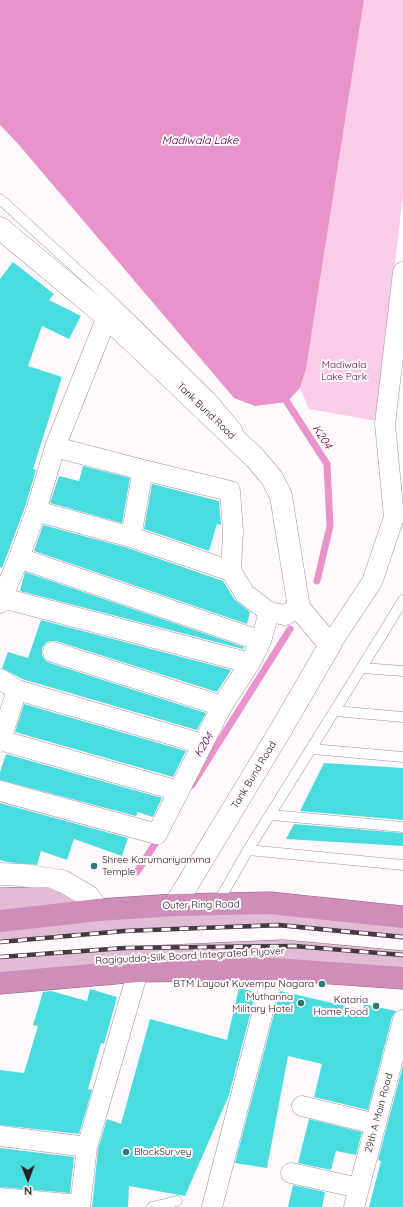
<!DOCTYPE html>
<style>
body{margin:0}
#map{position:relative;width:403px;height:1207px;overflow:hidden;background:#fff9fd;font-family:Quicksand,sans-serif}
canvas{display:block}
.north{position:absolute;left:8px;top:1159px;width:40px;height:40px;-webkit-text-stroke:3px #fff9fd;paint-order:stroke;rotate:179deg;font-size:11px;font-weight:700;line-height:16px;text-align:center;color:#261c22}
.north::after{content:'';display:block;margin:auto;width:14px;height:18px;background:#261c22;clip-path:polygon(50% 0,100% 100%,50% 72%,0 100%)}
</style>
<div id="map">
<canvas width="403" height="1207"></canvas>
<div class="north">N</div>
</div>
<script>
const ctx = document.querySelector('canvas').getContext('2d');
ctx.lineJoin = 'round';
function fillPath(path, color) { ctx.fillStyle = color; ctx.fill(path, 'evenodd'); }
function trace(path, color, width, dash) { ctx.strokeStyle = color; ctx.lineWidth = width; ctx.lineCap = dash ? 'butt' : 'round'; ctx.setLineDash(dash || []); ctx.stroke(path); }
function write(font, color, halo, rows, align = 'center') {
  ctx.font = font + ' Quicksand,sans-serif'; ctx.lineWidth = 4; ctx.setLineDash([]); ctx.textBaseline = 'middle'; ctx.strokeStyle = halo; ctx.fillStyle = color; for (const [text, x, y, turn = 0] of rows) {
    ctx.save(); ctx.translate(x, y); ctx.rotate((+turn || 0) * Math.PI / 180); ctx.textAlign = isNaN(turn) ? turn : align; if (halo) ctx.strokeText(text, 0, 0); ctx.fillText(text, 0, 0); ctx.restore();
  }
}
const green = new Path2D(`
 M364,0H403V194L377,421L309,409L300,388L306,369Z`);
const water = new Path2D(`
 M0,0H364L306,369L300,388L287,402L255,406L234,398L19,145L0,125Z`);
const stream = new Path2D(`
 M287,402L327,464L330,526L317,581
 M192,785L290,629
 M137,872L160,836`);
const building = new Path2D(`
 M13,262L54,294L49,300L81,316L69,339L42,326L28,366L62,377L33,469L36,470L25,507L2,568L0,567V279Z
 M83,466L130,478L122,523L50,503L59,476L79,481Z
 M152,484L219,501L221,525L217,524L209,551L144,529Z
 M43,525L128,548L223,581L235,600L250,612L247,624L34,551Z
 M25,572L244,647L243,649L20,591Z
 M41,620L231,670L217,692L56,641H50L46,643L42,648V655L45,660L50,663L206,713L197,730L22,679L2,668L8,652L28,658Z
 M24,704L186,751L173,777L15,732Z
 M6,754L162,798L153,817L138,812L136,816L0,780V772Z
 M324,763L403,768V820L300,811Z
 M0,803L128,838L122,856L74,839L67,860L41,851L37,865L7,862L0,860Z
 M294,824L403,833V846L286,839Z
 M239,988L256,992L229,1095L185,1196L129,1186L128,1207H92L98,1149L107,1119L121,1124L150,1019L227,1040Z
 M90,989L117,997L104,1044L101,1043L88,1089L92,1090L79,1134L0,1125V1070L24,1073L38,1026L33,1025L43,992L51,991L87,1001Z
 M280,991L363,1010L364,1004L396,1011L392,1017L368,1110L314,1097L322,1064L288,1056L267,1168L235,1163Z
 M403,1065V1207H369L381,1161L378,1160Z
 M309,1119L362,1132L356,1155L336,1151L331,1170L298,1163Z
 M0,1148L74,1157L70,1193L0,1187Z
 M293,1185L325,1192L322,1207H288Z`);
const lane = new Path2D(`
 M0,199L115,304L212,399L237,429
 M362,668L403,671
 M335,711L403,717
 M312,749L403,757
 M271,815L403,827
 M248,850L388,625L403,600
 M217,904L248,850L403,865
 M152,1207L177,1201`);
const street = new Path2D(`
 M55,447L143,470L230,491L233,531L231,571
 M36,511L131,537L231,571L245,594L269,612L285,615L299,608
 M131,537L143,470
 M19,558L261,641
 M2,598L250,663
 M0,603L19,558L36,511L55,447L107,317
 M330,645L372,582L394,517L385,424L403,272
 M53,652L222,706
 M0,679L17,690L203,744
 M0,740L179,791
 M0,742L17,690
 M0,791L157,834L222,706L250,663L261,641L269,612
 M302,1106L376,1124
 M0,1136L87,1147
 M291,1173L359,1188
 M0,1198L80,1205
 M80,1207L87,1147L138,971
 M212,1207L274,969
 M354,1207L403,1020`);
const secondary = new Path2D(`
 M0,228L107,317L255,458L272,478L281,496L299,608L330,645L280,731L175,905
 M0,874L22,875L62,881L88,896L98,910`);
const primary = new Path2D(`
 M0,899L46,898L75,913
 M3,931L129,920L282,916L403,928
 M0,968L125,958L283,951L403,962`);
const highway = new Path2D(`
 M0,921L98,910L175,905L270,903L403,917
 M0,983L138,971L274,969L403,978`);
const rail = new Path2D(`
 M0,942L124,931L279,925L403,937
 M0,957L124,948L294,946L403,955`);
const markers = [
 [94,866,4,"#2f787a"],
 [322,984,4,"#2f787a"],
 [301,1003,4,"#2f787a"],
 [376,1006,4,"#2f787a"],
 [126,1152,4,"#2f787a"]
];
const parkNames = [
 ["Madiwala",344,365],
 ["Lake Park",344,377]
];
const streetNames = [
 ["Tank Bund Road",206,411,44],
 ["Tank Bund Road",254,775,-59],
 ["Outer Ring Road",201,905,-1],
 ["Ragigudda-Silk Board Integrated Flyover",190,956,-3],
 ["29th A Main Road",379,1113,-75]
];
const poiNames = [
 ["Shree Karumariyamma",102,860,"left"],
 ["Temple",102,872,"left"],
 ["BTM Layout Kuvempu Nagara",314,984],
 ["Muthanna",293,997],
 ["Military Hotel",293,1009],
 ["Kataria",368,1000],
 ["Home Food",368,1012],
 ["BlockSurvey",134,1152,"left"]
];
const waterNames = [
 ["Madiwala Lake",200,141],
 ["K204",322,437,57],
 ["K204",204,745,-58]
];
fillPath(green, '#facce8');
fillPath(water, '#e894ca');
trace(stream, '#e894ca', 7);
fillPath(building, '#48dcde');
trace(lane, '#a98f9f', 11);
trace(street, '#a98f9f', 21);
trace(secondary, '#a98f9f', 23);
trace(primary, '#936683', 23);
trace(highway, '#936683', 23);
trace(lane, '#fff', 10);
trace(street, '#fff', 20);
trace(secondary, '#fff', 22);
trace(primary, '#e2bbd4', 22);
trace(highway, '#ce8eb7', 22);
trace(rail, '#443b41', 4.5);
trace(rail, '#fff9fd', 3, [9]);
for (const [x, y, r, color] of markers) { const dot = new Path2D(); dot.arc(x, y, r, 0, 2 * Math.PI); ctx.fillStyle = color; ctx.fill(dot); trace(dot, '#fff9fd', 1.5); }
write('10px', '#5a0f46', '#fff9fd', parkNames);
write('10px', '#261c22', '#fff9fd', streetNames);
write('10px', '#261c22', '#fff9fd', poiNames, 'right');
write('italic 11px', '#4d013b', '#fff9fd', waterNames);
</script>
